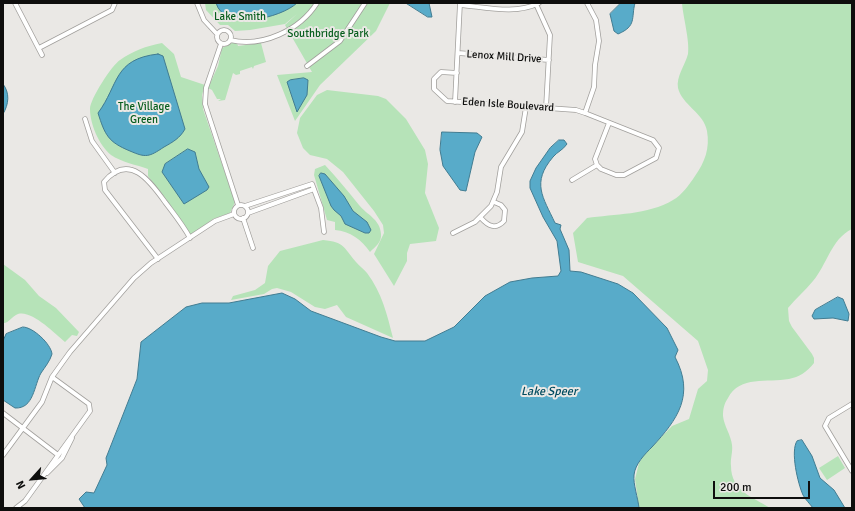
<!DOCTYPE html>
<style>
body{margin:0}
#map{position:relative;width:855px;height:511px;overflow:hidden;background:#eae8e5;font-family:Signika,sans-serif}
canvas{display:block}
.frame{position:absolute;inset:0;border:4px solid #0e0e0d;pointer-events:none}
.north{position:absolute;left:12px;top:459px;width:40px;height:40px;-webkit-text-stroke:3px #eae8e5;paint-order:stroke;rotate:243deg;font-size:11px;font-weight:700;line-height:16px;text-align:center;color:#0e0e0d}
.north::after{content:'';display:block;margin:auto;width:14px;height:18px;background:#0e0e0d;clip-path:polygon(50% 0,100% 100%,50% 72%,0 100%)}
.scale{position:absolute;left:713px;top:481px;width:97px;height:18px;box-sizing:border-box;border:2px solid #0e0e0d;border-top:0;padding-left:5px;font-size:12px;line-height:14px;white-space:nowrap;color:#0e0e0d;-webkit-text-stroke:3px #eae8e5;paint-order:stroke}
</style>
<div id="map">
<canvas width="855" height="511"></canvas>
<div class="frame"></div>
<div class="north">N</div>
<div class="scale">200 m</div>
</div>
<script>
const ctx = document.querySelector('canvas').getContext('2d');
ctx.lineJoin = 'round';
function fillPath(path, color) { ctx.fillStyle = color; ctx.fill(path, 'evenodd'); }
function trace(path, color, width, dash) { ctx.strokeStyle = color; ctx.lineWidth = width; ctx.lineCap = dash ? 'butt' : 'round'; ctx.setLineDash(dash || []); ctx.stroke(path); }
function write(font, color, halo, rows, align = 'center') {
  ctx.font = font + ' Signika,sans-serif'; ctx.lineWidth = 4; ctx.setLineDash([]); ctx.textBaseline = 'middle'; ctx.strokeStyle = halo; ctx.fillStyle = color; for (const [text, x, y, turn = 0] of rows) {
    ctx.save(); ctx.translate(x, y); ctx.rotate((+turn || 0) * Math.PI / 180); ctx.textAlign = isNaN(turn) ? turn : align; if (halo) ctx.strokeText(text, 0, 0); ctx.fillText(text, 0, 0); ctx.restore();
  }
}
const green = new Path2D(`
 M205,3H390L376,31L320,85L295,121L277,75L312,72L285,25L297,14L285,24L250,30L235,31L228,25H220L206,10Z
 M682,3H852V229C831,239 827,265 813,281C805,291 796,298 788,308L789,321L792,327L812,354L814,358V363C807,372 799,377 789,379C767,383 740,375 728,398C724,404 723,409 723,416C724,426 731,435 732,445C733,452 730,459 731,466C731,491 753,497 770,508H639L635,479L639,463L643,456L672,426L689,419L698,389L707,381L708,370L698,341L623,276L578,262L573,233L587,218C614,214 648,215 673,200C682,195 689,185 695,176C705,162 710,148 707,131C704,113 682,105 678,88C676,77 685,65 688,54C690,41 683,17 682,3Z
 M162,43L174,54L181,77L205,85L202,95L203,109L235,202L230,213L213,219L191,235L148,176V169C137,165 121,162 111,155C99,145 90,124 90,109C90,99 112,65 120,60C133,51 146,46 162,43Z
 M232,43H237L238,46L261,43L266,62L254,66L253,69L252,67L240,71V74L236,75L233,73L225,100L218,101L221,99H217L212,90L208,88L218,66L222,48Z
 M327,90L378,96L386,99L406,119L425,150L428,164L425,193L439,228L436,241L410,244L407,253V261L394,286L374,254L384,233L383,225L374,211L343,172L327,159L310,155L303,148L297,133L300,118L317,95Z
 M325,165C337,178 348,191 359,205C367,215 380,219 381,234C382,242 375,247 370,252C362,240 350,231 335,230V222L327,220L314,175L315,169Z
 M323,240C345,242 343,247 356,262C359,266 364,269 367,273C382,293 387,314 393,338L346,317L337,305L325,309L315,307L291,292L277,288L272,289L264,294L231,300L233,296L255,290L265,283L268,266L280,251Z
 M3,264L25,280L39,296L56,308L79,332L77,336L72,335L65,342C54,333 32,310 18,314C12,316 8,324 3,323Z
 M838,456L845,468L827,480L819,468Z`);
const water = new Path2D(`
 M216,3H297C281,18 224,32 216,3Z
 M406,3H429L432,17H428Z
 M621,3H635C631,18 637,26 618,34L614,31L610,14Z
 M158,54L163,56L185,129C180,138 173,142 164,147C149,157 146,158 130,151C108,142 105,135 98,113C119,85 113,59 158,54Z
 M304,78L308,80L307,95L297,112L287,82L290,80Z
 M3,84C10,93 9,104 3,114Z
 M442,132L477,133L482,137L475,152L466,191L460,190L443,166L440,150Z
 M559,140H564L567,144C563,150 557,152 553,157C531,183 543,197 555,223L561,225L560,229L569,250L570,271L581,272L618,284L633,293L667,328L678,350L675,357C695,395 678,419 652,447C645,454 635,464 634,475C633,484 638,498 639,508H85L79,499L86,492L94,493L107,465L106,458L137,379L141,342L186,307L202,303H229L282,293L295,299L311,311L381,337L395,341H425L454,327L485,296L510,282L532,278L558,276L561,271L557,241L543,217L530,188V181L536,168L550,148Z
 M188,149L195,152L199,169L209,187L207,190L184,204L162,172L165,164Z
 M321,173L325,174L344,196L353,211L367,222L371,230L369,233H365L345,224L341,216L334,210L331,206L319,176Z
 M838,297L843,299L849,314L848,321L833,318L814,319L812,316L815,310Z
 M23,327C33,327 51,344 52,354C50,361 45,367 41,373C34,385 34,409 15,408L3,400V341L6,334Z
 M802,440L812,456L820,478L834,490L845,508H813C810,504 805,499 803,495C798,484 790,451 797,441Z`);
const minor = new Path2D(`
 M15,3L42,55
 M197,3L204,20L217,34
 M536,4L550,35L546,108
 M460,5C485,7 516,15 539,3
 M217 37a7 7 0 1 1 14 0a7 7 0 1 1-14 0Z
 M230,40C262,48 300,30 317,3
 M221,44L206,88L205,104L238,205
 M39,48L112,10L115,3
 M458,53L549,60
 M307,66L340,41L365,3
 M457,73L441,72L434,79V89L447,101L576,110L585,113L653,140L659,148L656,158L624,175H616L601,169L597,165L595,159L609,123
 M455,102L460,3
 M585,113L594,87L595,65L599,41L596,20L587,3
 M85,119L92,141L115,173
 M572,180L597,165
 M234 212a7 7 0 1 1 14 0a7 7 0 1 1-14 0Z
 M245,206L312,184L321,208L324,232
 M248,213L314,189
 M243,218L253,248
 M481,218C488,226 496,230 504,221L505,210L501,205L494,202
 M453,233L475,222L491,206L497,192L501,167L522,132L526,107
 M158,259L105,190L104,182C129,152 150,181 165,202C174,214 183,225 190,238
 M852,404L829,418L825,426L852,471
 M3,413L58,455
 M3,455L42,402L52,377L70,352L134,278L151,263L215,221L234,214
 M47,473L62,458L72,438
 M16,508L25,501L90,411L89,404L52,377`);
const parkNames = [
 ["Lake Smith",240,17],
 ["Southbridge Park",328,34],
 ["The Village",144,107],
 ["Green",144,120]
];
const streetNames = [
 ["Lenox Mill Drive",504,57,4],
 ["Eden Isle Boulevard",508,105,4]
];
const waterNames = [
 ["Lake Speer",549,392]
];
fillPath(green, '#b6e3b8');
fillPath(water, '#58abc9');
trace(water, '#427c91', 1);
trace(minor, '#a19f9c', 5.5);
trace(minor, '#fff', 4);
write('11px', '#075d1d', '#eae8e5', parkNames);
write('11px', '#0e0e0d', '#eae8e5', streetNames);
write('italic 12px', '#004b60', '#eae8e5', waterNames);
</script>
